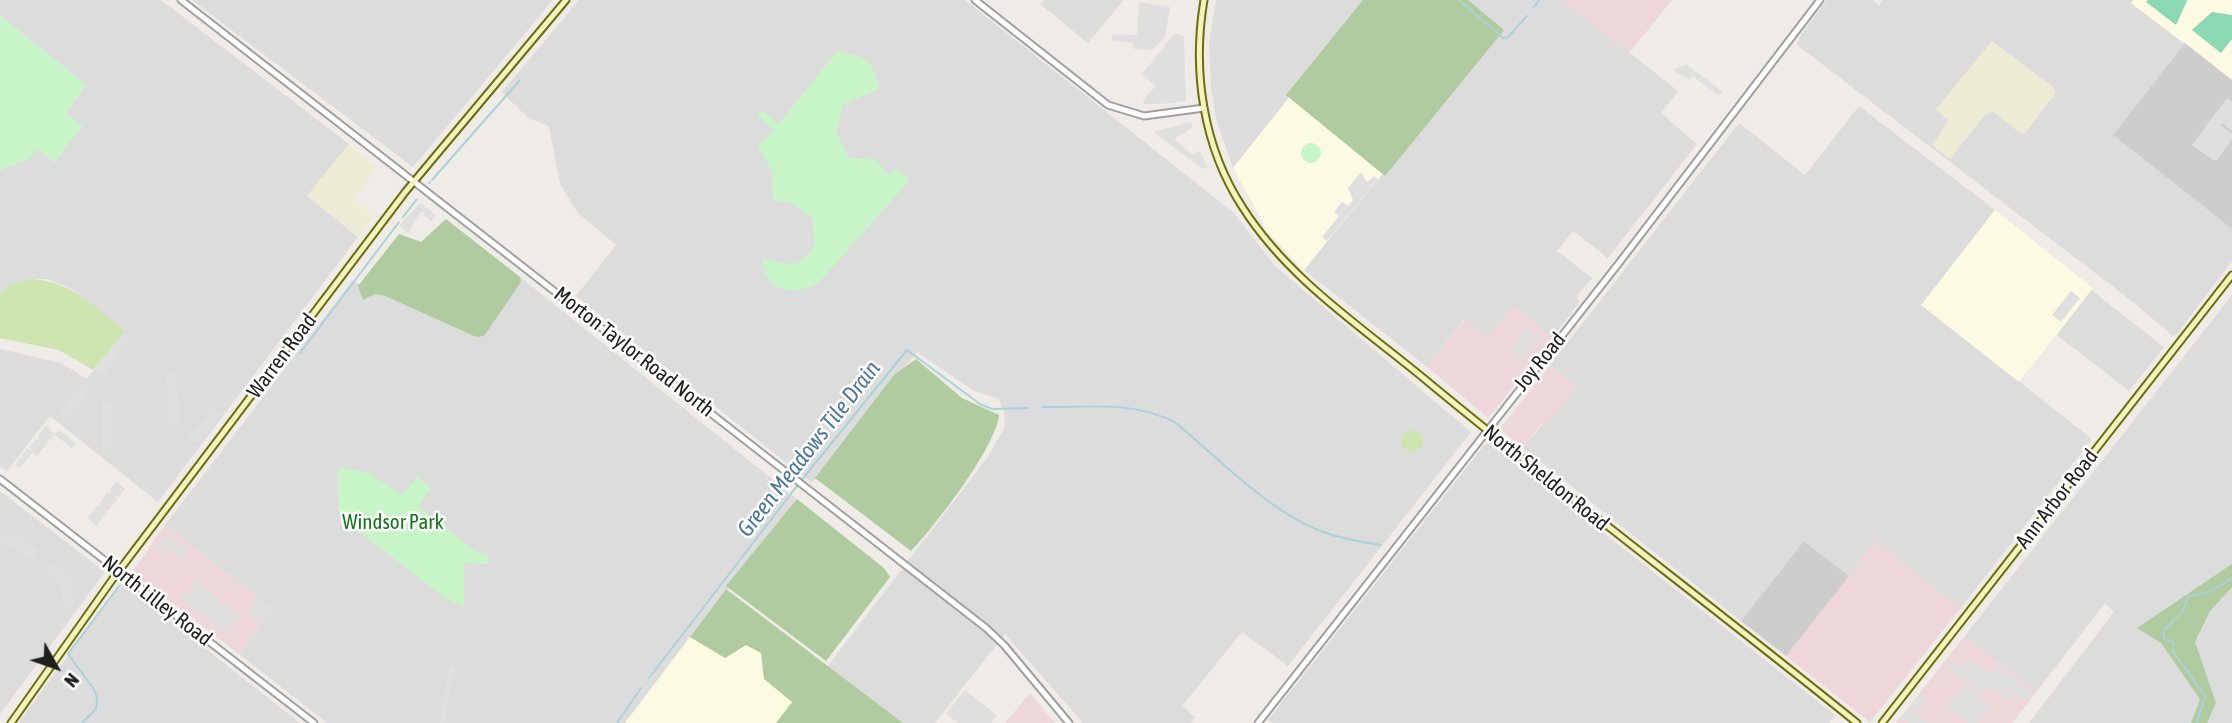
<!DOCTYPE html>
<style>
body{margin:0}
#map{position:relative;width:2232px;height:723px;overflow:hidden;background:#efebe6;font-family:"Asap Condensed",sans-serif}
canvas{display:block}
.north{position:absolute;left:21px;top:632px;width:70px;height:70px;-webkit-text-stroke:5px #fff;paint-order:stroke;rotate:130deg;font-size:19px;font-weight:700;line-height:28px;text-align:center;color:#1f1f1f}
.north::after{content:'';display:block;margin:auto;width:24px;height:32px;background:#1f1f1f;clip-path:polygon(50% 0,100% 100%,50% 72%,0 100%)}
</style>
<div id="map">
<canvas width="2232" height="723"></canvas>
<div class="north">N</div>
</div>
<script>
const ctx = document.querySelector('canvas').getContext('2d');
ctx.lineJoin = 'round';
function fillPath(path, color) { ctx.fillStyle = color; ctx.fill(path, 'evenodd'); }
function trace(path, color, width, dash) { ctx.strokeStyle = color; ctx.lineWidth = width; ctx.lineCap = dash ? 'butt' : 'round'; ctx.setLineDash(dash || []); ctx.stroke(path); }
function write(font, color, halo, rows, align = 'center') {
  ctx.font = font + ' "Asap Condensed",sans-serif'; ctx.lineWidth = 5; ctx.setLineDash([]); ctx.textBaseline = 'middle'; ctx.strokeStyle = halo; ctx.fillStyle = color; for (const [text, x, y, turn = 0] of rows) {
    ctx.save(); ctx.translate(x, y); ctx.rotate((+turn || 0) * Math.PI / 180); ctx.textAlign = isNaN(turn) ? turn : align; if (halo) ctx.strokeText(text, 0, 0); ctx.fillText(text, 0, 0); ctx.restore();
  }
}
const residential = new Path2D(`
 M0,0H161L349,144L307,196L358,237L158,502L50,416L7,471L0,466V349L61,363L87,379L124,331L70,288L47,279H26L9,286L0,294V170L37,148L54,162L82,126L65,113L86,85L0,16Z
 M192,0H553L413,167Z
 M579,0H965L1234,213L1275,266L1471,432L1288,666L1242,632L1182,706L1195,717L1191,723H1083L1005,634L935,723H903L827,667L987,458L1004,429L1005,416L999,399L974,391L917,352L812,483L576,296L616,245L578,213L560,184L549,126L528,118L502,92Z
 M1044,0H1124L1088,43L1040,4Z
 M1216,0H1563L1678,91L1661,113L1697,144L1608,258L1573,231L1557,251L1592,278L1577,296L1579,303L1552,338L1514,306L1486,339L1464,320L1426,366L1304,270L1462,75L1367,0L1233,168L1216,119L1211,87L1209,44Z
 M1827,0H1872L1879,5L1883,0H2134L2132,4L2185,43L2113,135L2232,229V261L2177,334L2173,336L2133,302L1797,45L1800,36Z
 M1859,106L1995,210L1922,305L2092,439L1960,609L1876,542L1849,576L1804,541L1741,621L1522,447L1577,386L1550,365L1739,123L1805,175Z
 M520,277L797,499L625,723H327L239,654L273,609L165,525L352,281L476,337Z
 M2091,290L2164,347L2129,391L2057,335Z
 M2232,295V723H2029L2114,612L2105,603L2037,691L1964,637Z
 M1489,443L1835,715L1829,723H1273L1268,720L1485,444Z
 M0,491L105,572L0,714Z
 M122,583L300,723H18Z`);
const commercial = new Path2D(`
 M1563,0H1672L1629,53Z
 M1514,306L1552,338L1488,418L1426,366L1465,320L1486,338Z
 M1550,365L1577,386L1545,426L1541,424L1522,447L1500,429Z
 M165,525L273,609L239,654L132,572Z
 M1876,541L1960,609L1870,722L1786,656Z
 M1964,637L2037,691L2012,723H1896Z
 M1030,693L1055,723H1005Z`);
const education = new Path2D(`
 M1367,0L1462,76L1304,270L1264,229L1265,226L1233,168Z
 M2134,0H2232V80L2131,3Z
 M1995,210L2093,288L2019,382L1921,305Z
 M726,589L852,685L823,723H625Z`);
const religious = new Path2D(`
 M2185,43L2232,80V229L2113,135Z
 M1804,541L1849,576L1786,656L1741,621Z`);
const farmland = new Path2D(`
 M1992,41L2054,88L2056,93L2025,133H2020L1992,111L1984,116L1950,159L1932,145L1948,121L1936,109Z
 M348,145L377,168L355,197L356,202L374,217L359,236L307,196Z`);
const grass = new Path2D(`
 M27,279C69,279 93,306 125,331L93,370L59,350L0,338V294L9,286Z
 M1401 441a11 11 0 1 1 22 0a11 11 0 1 1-22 0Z`);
const forest = new Path2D(`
 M1363,0H1468L1504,30L1385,176L1286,95Z
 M446,219L520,277L521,282L484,336L476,337L385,296L375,294L363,300L358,286L399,234L421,242Z
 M916,359L962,398L999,415C996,447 935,526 911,551L815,478L894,375Z
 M797,499L884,568L890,577L826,661L726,586Z
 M2232,564V587L2210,611L2195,642L2216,703L2207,723H2191L2200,699L2161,643L2137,628Z
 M726,589L903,723H776L792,702L764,679L761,653L746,645L725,658L690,637Z`);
const park = new Path2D(`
 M0,16L86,85L65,113L82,126L55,162L37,149L29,159L0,170Z
 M837,51C866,58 872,57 879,89L843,105L836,132L849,158L875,159L888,174L898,168L909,181L820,281C797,298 761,292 763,258L786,264L802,261L814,247L813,218L790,202L773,200L772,171L758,146L774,130L757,115L761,110L779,124Z
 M1301 153a10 10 0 1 1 20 0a10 10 0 1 1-20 0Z
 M338,467L369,473L402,495L417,477L431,488L418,506L475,551L488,556V564L464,563V607L445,598L343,519L339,512Z`);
const pitch = new Path2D(`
 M2148,0H2187V1L2176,25L2146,2Z
 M2212,12L2232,15V39L2221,53L2192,30Z`);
const parking = new Path2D(`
 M1139,2L1170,7L1165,36L1153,50L1134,49L1133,43L1112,40V34L1137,35Z
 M1175,33L1184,37L1186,101L1163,104L1162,100L1161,104H1144L1143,100L1156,86L1142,74Z
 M1686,65L1698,73L1723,92L1719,95L1691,75L1690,80L1673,70Z
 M2227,98L2232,102V131L2222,123L2220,125L2232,134V139L2217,160H2213L2192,145Z
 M1191,122L1192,128L1174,139L1193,155L1200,151L1207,167L1203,169L1153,132Z
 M1361,172L1367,182L1374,176L1378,179L1327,241L1322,237L1339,216L1334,212L1342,202L1348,206L1353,200L1348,188Z
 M420,203L436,215L431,221L423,215L425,212H421L408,233L399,226Z
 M2071,291L2080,298L2061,322L2052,315Z
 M1526,328L1536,336L1540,331L1543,333L1520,362L1517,359L1520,355L1511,348Z
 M123,333L131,341L128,345L125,343L104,375L95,369Z
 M166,374H176L180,424L169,426Z
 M85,383L91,388L67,420L58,413Z
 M102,401L113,403V450L102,447Z
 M211,407L220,414L197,444L188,437L211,414L208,411Z
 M46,425L54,434L59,430L76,443L72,448L54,434L37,456L33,452L20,468L15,465L20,458L23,460L22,456L27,449L31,451L30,446L36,439L39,440L38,436Z
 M117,481L125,489L119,497L115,496L117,499L108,511L105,509L106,513L96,526L88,517L97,506L102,507L99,504L108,492L112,494L110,490Z
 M0,534L18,536L38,550L36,556L32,560L10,545H0Z
 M164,535L189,549L182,559L162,546L159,549L155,546Z
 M54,563L73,581V608L62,606V586L47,572Z
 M195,579L238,616L226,632L180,599L185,592L189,594Z
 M258,598L273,609L261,624L247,613Z
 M1969,658L1989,673L1999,666L2032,692L2025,701L2015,693L2009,701L1989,686L1982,694L1947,667L1952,661L1961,668Z
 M449,666L455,667L444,723H439Z
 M1964,684L1990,706L1977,723H1968L1947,706Z
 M965,690L997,715L991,723H958L946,714Z
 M1920,693L1927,699L1915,714L1927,723H1908L1901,717Z`);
const stream = new Path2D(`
 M1459,0L1503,38L1508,37L1527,16
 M1534,7L1539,0
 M432,180L520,80
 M429,183L430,182
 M403,217L417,199
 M300,353L399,222
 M1042,407C1087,408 1135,400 1176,423C1218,458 1268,510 1318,530C1337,538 1361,542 1381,545
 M649,678L800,482L907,350L980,404L992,409L1028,408
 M82,723L96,709L97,698L93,688L68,654L119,586
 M617,723L641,688
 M2197,723L2205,696L2174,653L2173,642L2164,639V630L2183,611L2188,596L2209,592L2232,578`);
const tertiary = new Path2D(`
 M181,0L986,628L1004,645L1069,723
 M975,0L1108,105L1144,116L1204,108
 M0,479L314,723
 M1258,723L1619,263L1820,0`);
const secondary = new Path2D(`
 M1204,0C1192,71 1203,147 1243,208C1289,280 1362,327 1427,381C1568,498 1715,608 1857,723
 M11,723L112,580L406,191L566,0
 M1882,723L2232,275`);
const streetNames = [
 ["Morton Taylor Road North",634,352,38],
 ["Warren Road",282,356,-53],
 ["Joy Road",1540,362,-51],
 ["North Sheldon Road",1546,478,39],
 ["Ann Arbor Road",2057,499,-52],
 ["North Lilley Road",157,601,38]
];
const parkNames = [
 ["Windsor Park",393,522]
];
const waterNames = [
 ["Green Meadows Tile Drain",809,449,-52]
];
fillPath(residential, '#dddcdc');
fillPath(commercial, '#eed7d8');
fillPath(education, '#fcfae2');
fillPath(religious, '#cdcdcd');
fillPath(farmland, '#ececd4');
fillPath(grass, '#cee4b1');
fillPath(forest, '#afcb9f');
fillPath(park, '#c8f5c8');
fillPath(pitch, '#8cd7b4');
fillPath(parking, '#dfdfdf');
trace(stream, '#abd2d9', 2);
trace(tertiary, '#a0a0a0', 9);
trace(secondary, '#6b6e0f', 9);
trace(tertiary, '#fff', 5);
trace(secondary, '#f4f3c0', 5);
write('21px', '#1f1f1f', '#fff', streetNames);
write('21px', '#167516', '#fff', parkNames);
write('italic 23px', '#4d7898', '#fff', waterNames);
</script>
